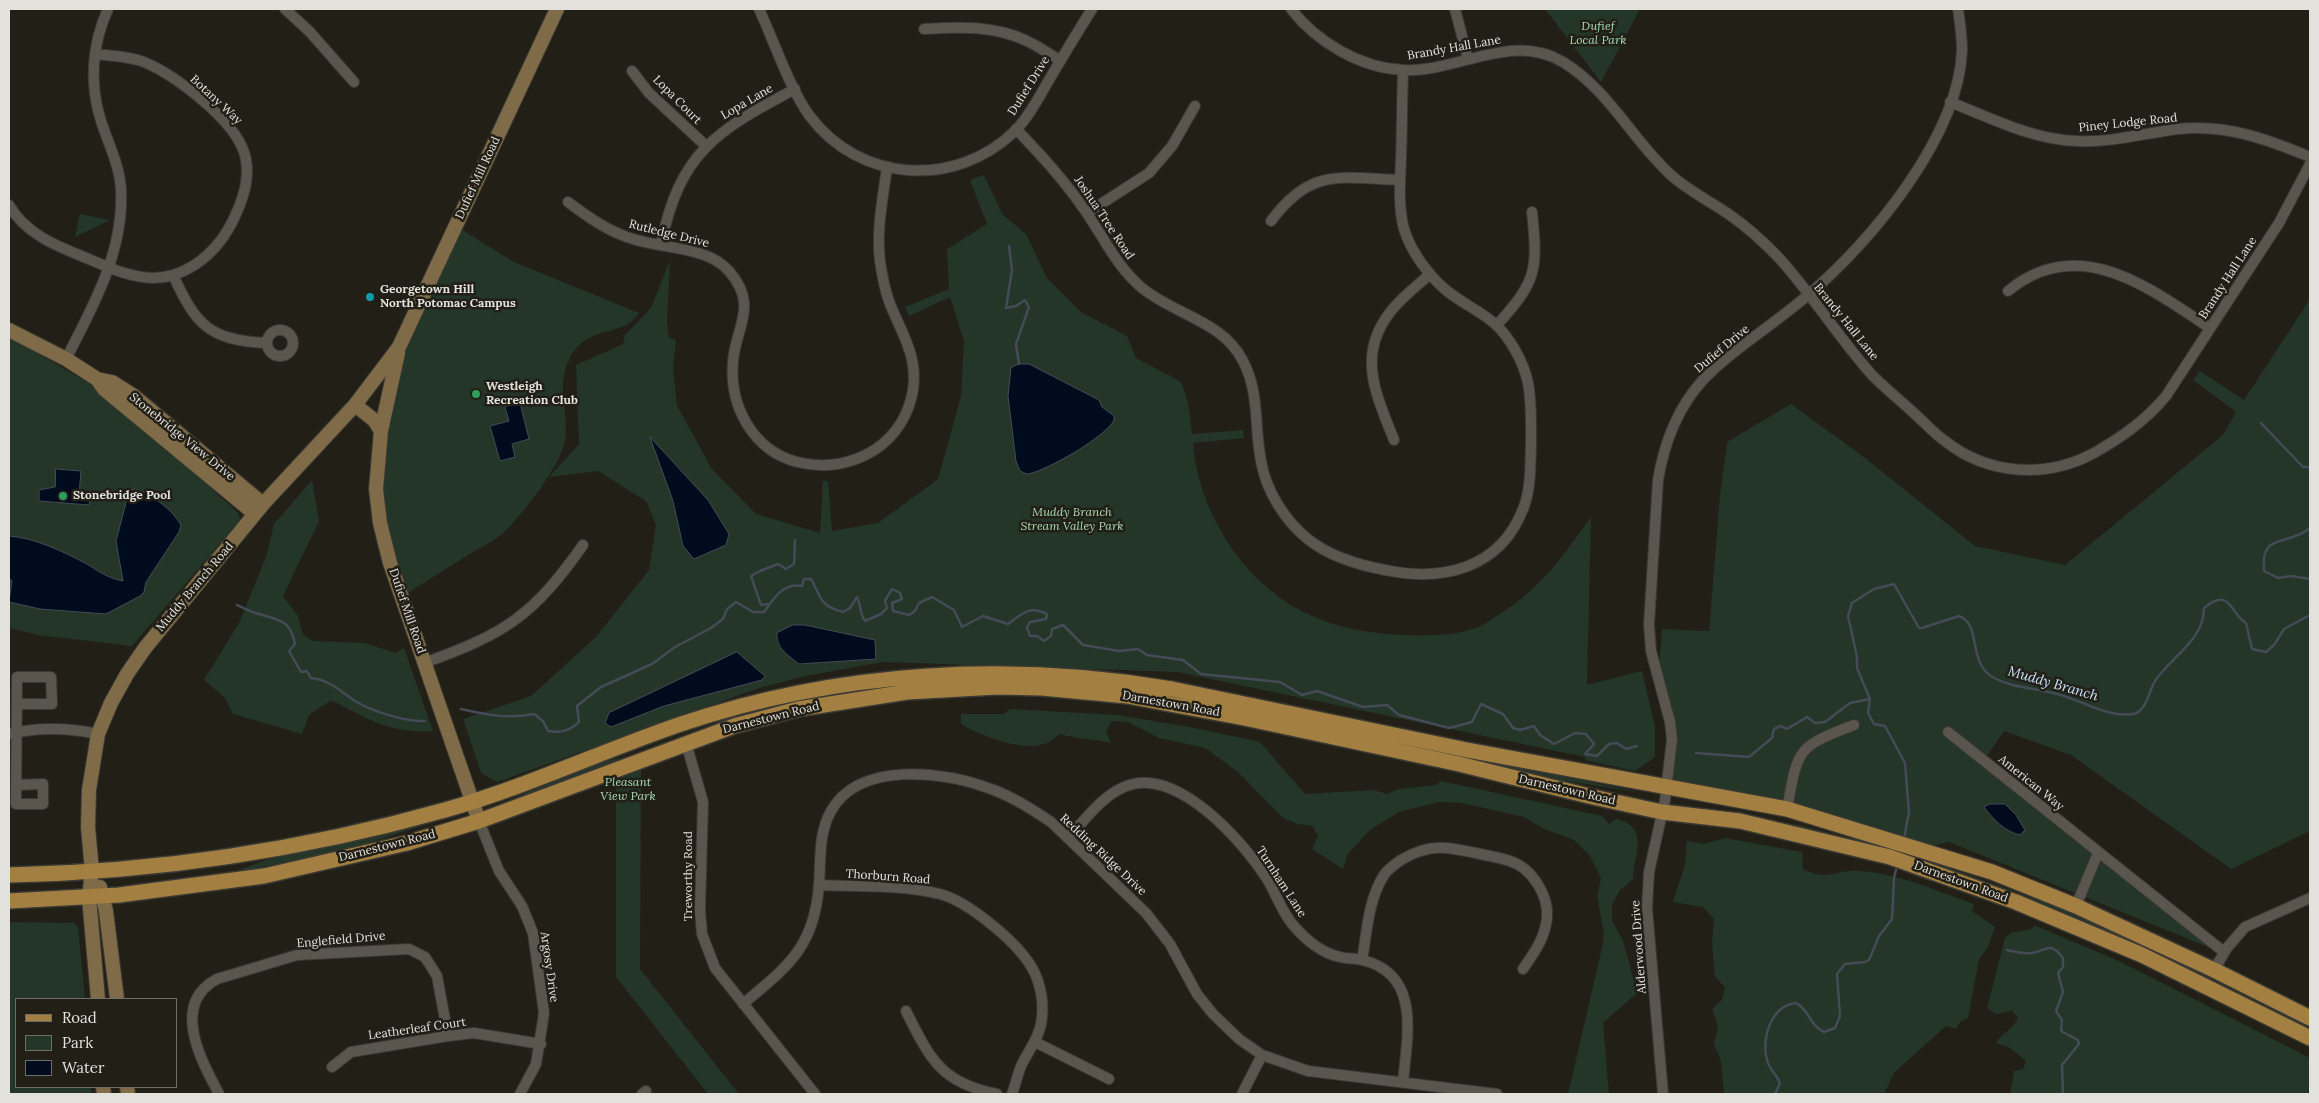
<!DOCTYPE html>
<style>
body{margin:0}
#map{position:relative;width:2319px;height:1103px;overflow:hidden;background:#221f17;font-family:Lora,serif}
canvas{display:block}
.frame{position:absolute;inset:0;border:10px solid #e3e1db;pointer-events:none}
.legend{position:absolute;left:15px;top:998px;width:162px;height:90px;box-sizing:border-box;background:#221f17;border:1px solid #6f6d65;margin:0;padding:6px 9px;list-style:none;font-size:15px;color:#e3e1db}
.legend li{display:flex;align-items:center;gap:10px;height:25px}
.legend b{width:25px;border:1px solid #6f6d65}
</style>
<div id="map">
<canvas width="2319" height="1103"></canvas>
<div class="frame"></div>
<ul class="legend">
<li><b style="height:6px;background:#a38041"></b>Road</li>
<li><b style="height:14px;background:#233628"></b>Park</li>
<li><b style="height:14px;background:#000b1d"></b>Water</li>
</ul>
</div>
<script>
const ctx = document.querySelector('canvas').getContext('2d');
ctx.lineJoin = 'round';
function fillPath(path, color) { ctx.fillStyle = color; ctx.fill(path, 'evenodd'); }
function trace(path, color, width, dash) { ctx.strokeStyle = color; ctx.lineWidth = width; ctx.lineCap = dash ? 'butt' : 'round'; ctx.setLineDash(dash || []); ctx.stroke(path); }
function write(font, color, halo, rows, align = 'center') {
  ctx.font = font + ' Lora,serif'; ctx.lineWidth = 5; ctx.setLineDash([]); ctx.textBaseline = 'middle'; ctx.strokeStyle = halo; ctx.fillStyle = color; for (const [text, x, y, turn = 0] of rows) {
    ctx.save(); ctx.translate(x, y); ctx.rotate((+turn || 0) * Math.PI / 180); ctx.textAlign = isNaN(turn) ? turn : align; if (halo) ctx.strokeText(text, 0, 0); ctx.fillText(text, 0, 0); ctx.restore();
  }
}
const green = new Path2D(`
 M1545,9H1640L1601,82Z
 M984,175L1002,214L1026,234L1047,278L1081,312L1127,336L1136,358L1181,382L1188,402L1192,434L1243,430L1244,438L1193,443C1198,512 1245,585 1308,614C1336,628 1373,634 1404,635C1428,636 1455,636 1478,627C1485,624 1492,619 1498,615C1541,589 1562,557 1591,517L1587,685L1642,671L1655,727V757L1635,771L1585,760V757L1177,672L883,662L806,676L759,688L497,782L481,773L463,719L531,696L596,637L649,570L656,525L646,501L598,471L549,477L579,444L576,365L623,344L625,335L651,308L670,260L667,322L669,338L676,340L673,368L677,406L712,469L756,514L820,533L823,481H828L832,531L878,523L938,479L961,396L964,341L950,297L909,316L905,307L949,289L947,249L987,224L970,180Z
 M80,214L110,220L75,237Z
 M456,226L514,262L639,313C622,339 590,323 571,356C553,387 572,413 564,445C558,468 522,515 504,532C496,540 483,546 473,552C449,567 425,582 402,597L376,489L399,347Z
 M2310,299V831L2231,869L2071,755L2004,731L1982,763L2213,949L1949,842L1919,849L1666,788L1670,722L1658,683L1662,629L1709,631L1720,496L1727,442L1791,404L1865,458L1975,546L2065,565L2223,435L2236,412L2193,380L2200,371L2244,400Z
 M9,337L89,383L154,436L238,513L240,519L236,525L132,646L38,635L9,628Z
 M312,480L319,521L283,596L298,616L303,635L313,641L365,643L395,653L404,648L433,731C403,733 384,727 358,714C347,709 341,703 330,701L309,715L302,734L233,714L225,698L204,680L239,623L266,557L274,524Z
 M1015,677L1071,680L1155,691L1642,793L1518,773L1175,698L1092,686L999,682L924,684L866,690L806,701L805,698C875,683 944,678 1015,677Z
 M1010,709L1117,715L1190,727L1260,742L1305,794L1374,790L1387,794L1399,789L1436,785L1441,781L1602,816L1609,824L1616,819C1650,827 1634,854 1633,879L1620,890L1612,905V921L1623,940L1637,993L1603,1023L1609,1094H1568L1602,948L1604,934L1597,896L1601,878L1590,856L1574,840L1544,829L1524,817L1462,803L1439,802L1399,812L1370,830L1347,855L1343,869L1312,849L1318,836L1312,826L1298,824L1283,818L1238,772L1205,748L1159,738L1128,722L1112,721L1106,731L1111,743C1094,739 1077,739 1060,734C1056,737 1051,741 1047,743C1024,753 981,736 961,724V714H1004Z
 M621,758V760L494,807L594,763Z
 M641,767L640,969L739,1094H708L616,977V777Z
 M1683,806L1803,826L1926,860L2052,905L2097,923L2168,957L1957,878Z
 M451,816L353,848L242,871L241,869L266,860L348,842Z
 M1725,838L1802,852L1803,869C1826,882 1837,869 1859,871C1898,873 1937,891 1974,904L1972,911L1995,927L1988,947L1979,959L1968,1018L1960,1022L1956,1029L1946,1026L1894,1073L1884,1094H1724L1721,1061L1714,1044L1718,1026L1712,1009L1722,1000L1725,987L1715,977L1712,943L1714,919L1703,907L1673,902L1685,864L1687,841L1704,844Z
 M9,922L74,923L78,927L85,999H16V1087H91V1094H9Z
 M2034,925L2121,962L2310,1058V1087L2307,1094H2010L2014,1071L2023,1069L2026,1061L2010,1048L1996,1043C2002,1033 2013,1029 2018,1018L2012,1011L1996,1014L1987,1008L2005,938L2011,933L2032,929Z`);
const water = new Path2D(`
 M1019,364H1029L1099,400L1102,407L1114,416V420C1107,436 1045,472 1027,474L1020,471L1016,461L1008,396L1011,368Z
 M520,403L529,439L512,444L515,457L500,461L490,426L509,421L505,407Z
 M650,437L708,500L729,534L726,545L694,559L683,546L673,501Z
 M56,469L81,471L79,495L90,498L89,505L39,501V490L55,487Z
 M136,489C151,494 173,510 181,525L179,532L146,582L144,592L140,596L106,614L40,609L9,602L12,581L9,578V536C35,538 62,551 85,563C99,571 107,578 123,581L116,541L129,491Z
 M793,625H805L875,640L876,659L799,664C788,655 776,649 777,633Z
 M737,652L765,676L762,680L664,706L611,727L605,723L609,713Z
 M1990,804H2005L2016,815L2025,830L2020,835C2005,832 1993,819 1984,807Z`);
const stream = new Path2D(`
 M1009,246L1012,270L1006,308L1016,306L1025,300L1029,307L1016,344L1019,364
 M2261,423L2303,467H2310
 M2310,528C2288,547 2260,531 2264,571L2278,578L2291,576L2310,579
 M768,604L761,605L751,576L760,571L778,564L786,569L794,564L795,540
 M237,605C244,608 251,612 259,614C280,621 290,619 295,644L289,651L301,672L307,671L311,678C330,680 340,691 355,701C371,711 406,722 425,721
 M461,709C487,715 508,719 534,714L543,721L548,731C562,733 569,731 579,722L577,706L601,687L652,664L675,647L711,628L723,619L727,609L736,602L753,612H764C774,598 784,582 802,586L804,579H811C822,598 818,605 843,612L850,608L857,597C861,605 860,615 865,621L881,614L887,608L885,601L892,589L900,593L902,599L892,603L893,611L909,615L915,611L919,603L932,597L954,610L962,627L983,616L1008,624C1023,613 1030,605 1047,614L1046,619L1030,622L1027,628L1030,636H1037L1044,641L1051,636L1052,629L1063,625L1083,645L1119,651L1138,649L1147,655L1183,660L1201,674L1280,682L1302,695L1317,691L1363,707L1387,705L1399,715L1449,728L1472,722L1481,704L1503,714L1513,728L1520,730L1534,726L1540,735L1554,744L1575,733L1586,734L1594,744L1585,754L1597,756L1609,744L1617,743L1626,749L1637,746
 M1696,753L1749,757L1772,738L1774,729L1781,726L1787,729L1807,717L1815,723L1825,722L1850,703L1870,699
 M1904,839L1909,812L1905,763L1885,726L1874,724L1868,713L1870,699L1857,668V657L1848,616L1852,603L1874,589L1894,584L1919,628H1922L1959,616C1982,624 1967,664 1994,678C2013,688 2036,688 2057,694C2081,700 2108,718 2133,714C2147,712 2149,688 2157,678C2174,655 2204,639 2204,608C2231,586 2230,614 2246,623L2252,649L2266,652L2274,645L2284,629L2310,615
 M2007,950C2016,952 2023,954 2032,953C2048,950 2050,941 2063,958V967L2058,973L2063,992L2056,1011L2062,1020L2061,1031L2078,1040L2079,1044L2062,1065L2063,1094
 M1775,1094L1780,1083C1777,1076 1771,1070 1768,1063C1760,1041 1770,1006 1796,1003C1809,1009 1810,1026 1824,1032L1835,1028L1840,1016L1837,974L1845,964L1865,962L1869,960L1879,936L1892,919L1894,878L1897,866`);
const street = new Path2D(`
 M285,9L309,31L354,82
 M759,9C774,41 789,87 809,115C859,183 955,189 1015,131C1029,117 1039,97 1049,80C1063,56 1077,33 1092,9
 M1291,9C1317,42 1360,68 1403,70C1457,73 1511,31 1563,62C1609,90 1633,141 1672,176C1688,190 1709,201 1727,213C1746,226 1764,242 1780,259C1813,296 1839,338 1872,375C1886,389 1902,402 1917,416C1926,424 1935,434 1945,441C1988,475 2046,479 2094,453C2122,437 2145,421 2166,396L2279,223L2310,164
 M1455,9L1468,59
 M924,29C959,27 994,25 1027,41C1038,46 1049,54 1060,60
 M632,71L649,93L706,146
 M1950,102C1991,118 2033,140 2077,141C2110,143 2145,133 2178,129C2226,124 2267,139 2310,157
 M1016,129C1042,156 1065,181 1086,212C1104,238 1117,267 1142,288C1175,315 1223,321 1243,361C1260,393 1254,427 1261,461C1266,491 1285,521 1309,540C1331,557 1358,565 1385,570C1442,582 1500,569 1523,509C1531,490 1530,468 1531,447C1531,426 1532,404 1528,383C1524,363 1510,337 1494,323C1480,311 1462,303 1447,291C1429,276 1411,252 1404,229C1398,207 1400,182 1401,159C1402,130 1402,100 1403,70
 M568,202C588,217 609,232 633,239C663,249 707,246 729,271C759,306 736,326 733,361C729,405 752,450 797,462C826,469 851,465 876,449C896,435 909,414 913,390C918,356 902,334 890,304C885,291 882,275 880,261C876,230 883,198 887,167
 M9,205C26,235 59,247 89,259C103,265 117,272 132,275C179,288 218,255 236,214C245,194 251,173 244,152C233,119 175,75 144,62C129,56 111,56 95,54
 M1087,213L1149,173L1172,146L1195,106
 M1271,221C1311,167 1340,178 1400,180
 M661,244C680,152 716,131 795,89
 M173,275C196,325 209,340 266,343
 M2008,291C2078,233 2148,287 2210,328
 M1497,325C1537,281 1538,270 1532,212
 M267 343a13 13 0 1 1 26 0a13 13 0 1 1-26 0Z
 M66,359C93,306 124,252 121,190C120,166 108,143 101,121C89,84 92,44 108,9
 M1394,440C1376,394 1356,355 1391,311C1402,297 1417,286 1430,274
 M424,663C505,634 533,616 583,545
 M1948,732L2224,952
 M9,734C38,727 69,728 98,734
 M686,743L703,802L700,910L702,934L715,968L815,1094
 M17,785L43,784V804H16L17,677H51L52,704H17
 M1787,809C1798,749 1796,747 1854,725
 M479,821L499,871L522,906L533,933L544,1013L536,1064L520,1094
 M1068,838C1085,820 1101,797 1124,787C1175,764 1243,841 1267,879C1276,894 1282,912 1293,925C1305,939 1321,953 1340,957C1347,959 1355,958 1362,960C1422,974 1407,1037 1403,1082
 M819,885C858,887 901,884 940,894C967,901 1013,939 1029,963C1039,977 1044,999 1042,1017C1041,1034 1031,1047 1023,1062C1018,1071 1016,1084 1012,1094
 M2076,906L2098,853
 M1362,960C1367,932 1368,900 1384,875C1388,869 1394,865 1401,860C1430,842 1449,847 1480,854C1490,856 1501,858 1510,861C1532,868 1549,896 1547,918C1545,938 1534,953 1523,969
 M2214,970L2227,948L2245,927L2310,898
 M743,1004C788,966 814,948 819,885C821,860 818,834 831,811C859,761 943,771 988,788C1010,795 1032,809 1051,822L1146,913L1170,944L1197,994L1213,1014L1239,1039L1262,1055L1308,1071L1497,1094
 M906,1011C930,1059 941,1083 997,1094
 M1035,1042L1109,1079
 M332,1067L351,1052L448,1036L474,1033L541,1044
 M219,1094C201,1060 170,1004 217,979L297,955L409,949L425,957L437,976L448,1036
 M642,1094L646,1091
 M1242,1094L1262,1055
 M1663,1094L1647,908L1649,872L1665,800L1672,739L1670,722L1651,651L1649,624L1658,480C1664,444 1677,409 1702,381C1730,351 1776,323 1808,295C1871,242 1959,136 1962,50C1962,36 1960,23 1958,9`);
const secondary = new Path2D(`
 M9,330L66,359L97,379L112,382L134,396L263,504
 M97,379L104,389L255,514
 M355,405L374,420L381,431L376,489L380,523L390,563L479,821
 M381,431L398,353
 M100,887L106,911L117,999
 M98,999L89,898L92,871L88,827L89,790L98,734L111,703L127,674L145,648L263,504L355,405L399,347L557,9
 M103,1087L104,1094
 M127,1087L128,1094`);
const primary = new Path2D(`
 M9,875C157,872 303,850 445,810C526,787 602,751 681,724C839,671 1009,661 1172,689L1467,750L1787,809L1992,872L2076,906L2214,970L2310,1018
 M9,901L119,895L264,876L407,843L479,821L734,726L798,709L907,692L997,687L1042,688L1127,696L1244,718L1459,764L1593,797L1662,812L1740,821L1890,857L2016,902L2142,955L2310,1038`);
const markers = [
 [370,297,5,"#0f9aa8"],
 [476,394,5,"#2e9e5b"],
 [63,496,5,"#2e9e5b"]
];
const parkNames = [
 ["Dufief",1598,27],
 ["Local Park",1598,41],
 ["Muddy Branch",1072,513],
 ["Stream Valley Park",1072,527],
 ["Pleasant",628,783],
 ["View Park",628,797]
];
const streetNames = [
 ["Brandy Hall Lane",1454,48,-10],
 ["Dufief Drive",1029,86,-58],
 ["Botany Way",216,100,43],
 ["Lopa Court",677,100,45],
 ["Lopa Lane",747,102,-30],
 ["Piney Lodge Road",2128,123,-6],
 ["Dufief Mill Road",478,178,-65],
 ["Joshua Tree Road",1104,218,56],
 ["Rutledge Drive",669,234,14],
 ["Brandy Hall Lane",2228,278,-57],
 ["Brandy Hall Lane",1846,322,51],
 ["Dufief Drive",1722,349,-40],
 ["Stonebridge View Drive",182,437,39],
 ["Muddy Branch Road",195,587,-50],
 ["Dufief Mill Road",407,611,71],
 ["Darnestown Road",1171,704,10],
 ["Darnestown Road",771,718,-14],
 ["American Way",2031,783,39],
 ["Darnestown Road",1567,790,13],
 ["Darnestown Road",387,846,-14],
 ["Redding Ridge Drive",1103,855,43],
 ["Treworthy Road",689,876,-90],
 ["Thorburn Road",888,877,4],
 ["Turnham Lane",1281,882,57],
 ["Darnestown Road",1961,882,20],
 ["Englefield Drive",341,940,-5],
 ["Alderwood Drive",1639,947,-94],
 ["Argosy Drive",549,967,82],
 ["Leatherleaf Court",417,1029,-8]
];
const poiNames = [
 ["Georgetown Hill",380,290],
 ["North Potomac Campus",380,304],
 ["Westleigh",486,387],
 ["Recreation Club",486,401],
 ["Stonebridge Pool",73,496]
];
const waterNames = [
 ["Muddy Branch",2053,684,16]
];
fillPath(green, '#233628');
fillPath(water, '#000b1d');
trace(water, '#444b56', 1);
trace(stream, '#444b56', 2.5);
trace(street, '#3b3933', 12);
trace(secondary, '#3b3933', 16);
trace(primary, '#3b3933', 18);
trace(street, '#5a564d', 10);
trace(secondary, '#7f6b47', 14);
trace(primary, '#a38041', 15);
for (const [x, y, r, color] of markers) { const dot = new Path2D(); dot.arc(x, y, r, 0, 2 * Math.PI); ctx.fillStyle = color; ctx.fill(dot); trace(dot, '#221f17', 2); }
write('italic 12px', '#a6dbb3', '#221f17', parkNames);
write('12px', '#e3e1db', '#221f17', streetNames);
write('bold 12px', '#e3e1db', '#221f17', poiNames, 'left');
write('italic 14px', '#c6e1fc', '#221f17', waterNames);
</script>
